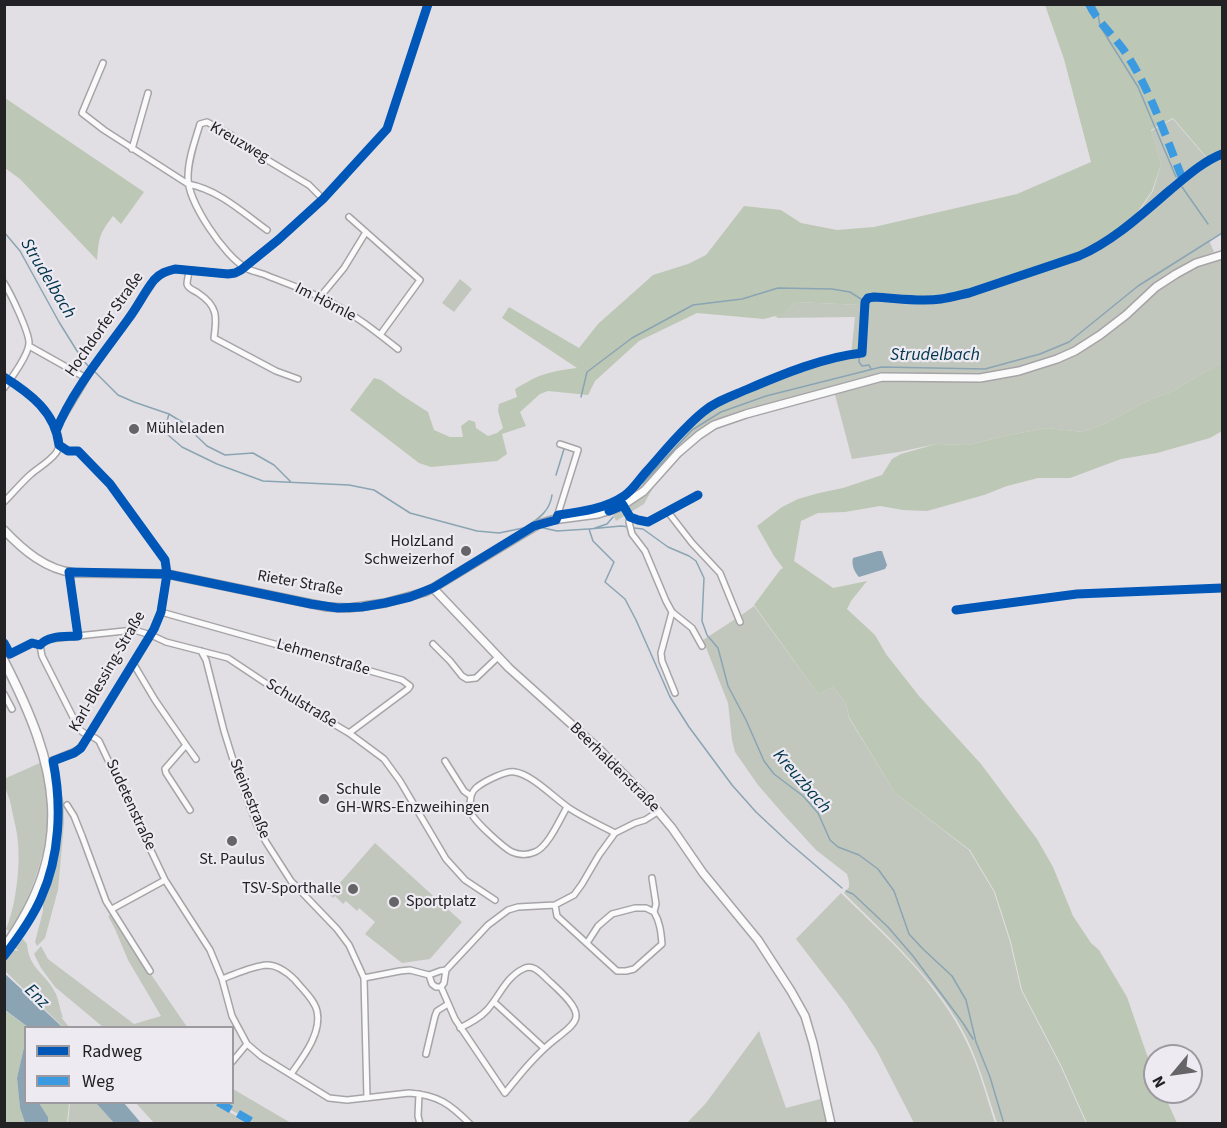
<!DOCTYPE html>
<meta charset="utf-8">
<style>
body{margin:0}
#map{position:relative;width:1227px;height:1128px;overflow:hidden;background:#e1dfe3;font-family:"Source Sans 3",sans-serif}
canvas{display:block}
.frame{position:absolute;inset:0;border:6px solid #222123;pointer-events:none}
.legend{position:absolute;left:24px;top:1026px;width:210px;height:78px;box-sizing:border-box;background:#edeaf2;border:2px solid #9c9a9f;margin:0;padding:8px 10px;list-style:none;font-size:18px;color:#222123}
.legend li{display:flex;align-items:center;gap:12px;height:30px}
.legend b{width:30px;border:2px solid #9c9a9f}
.north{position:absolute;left:1143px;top:1044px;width:60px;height:60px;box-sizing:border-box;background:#edeaf2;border:2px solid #9c9a9f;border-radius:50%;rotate:241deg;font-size:16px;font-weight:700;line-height:24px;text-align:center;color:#222123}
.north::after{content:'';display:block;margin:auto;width:21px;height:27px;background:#656466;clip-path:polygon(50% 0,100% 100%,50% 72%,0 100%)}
</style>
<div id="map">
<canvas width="1227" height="1128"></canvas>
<div class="frame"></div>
<ul class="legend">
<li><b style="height:8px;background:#0057b8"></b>Radweg</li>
<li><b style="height:8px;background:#3c9be0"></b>Weg</li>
</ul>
<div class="north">N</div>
</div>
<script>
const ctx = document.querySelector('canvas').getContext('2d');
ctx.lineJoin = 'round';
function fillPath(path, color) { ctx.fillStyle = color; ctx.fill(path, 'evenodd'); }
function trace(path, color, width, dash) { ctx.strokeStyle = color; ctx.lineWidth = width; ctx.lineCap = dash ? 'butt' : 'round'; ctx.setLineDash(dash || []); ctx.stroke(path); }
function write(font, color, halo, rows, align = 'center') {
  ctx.font = font + ' "Source Sans 3",sans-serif'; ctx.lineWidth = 4.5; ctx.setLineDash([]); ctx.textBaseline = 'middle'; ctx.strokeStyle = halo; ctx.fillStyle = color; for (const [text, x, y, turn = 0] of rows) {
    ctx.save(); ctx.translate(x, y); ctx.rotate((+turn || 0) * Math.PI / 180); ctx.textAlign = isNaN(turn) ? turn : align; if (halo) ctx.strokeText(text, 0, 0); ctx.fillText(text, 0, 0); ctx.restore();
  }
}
const green = new Path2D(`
 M1173,119L1209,161L1222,155V232L1209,240L1214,252L1190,261L1164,276L1123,314L1098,333L1066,353L1019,369L980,375L889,374L713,423L660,475L644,504L616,521L609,506L585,513L560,516L561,512C589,510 622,506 639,481C661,457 681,430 706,411C717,402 730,397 742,392C779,376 812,365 851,355L855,317L778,318L775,316C780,315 785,313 788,310C791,306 792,305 796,302L862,305L860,332L855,350V353L853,354L862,353L866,302L869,298L874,297C901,300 927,302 954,297L1079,256L1104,244L1130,225L1153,191L1161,164L1151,131Z
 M1222,254V363L1198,376L1173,391L1151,399L1104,424L1082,432L1048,428L1014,434L967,445L936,444L899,452L852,459L834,391L882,379L981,380L1076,353L1167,279Z
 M460,279L472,289L454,312L442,303Z
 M754,606L818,694L833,687L846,703L849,718L895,793L969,850L994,892L1010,942L1021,990L1060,1065L1086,1123H997C988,1096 980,1067 968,1041C942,985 887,936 844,893L849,887V881L847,874L816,850L784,815L758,785L735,752L732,740L728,703L703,640L743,614Z
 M42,762C44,774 47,786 48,799C50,847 34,889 11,931H9L6,929C17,903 22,856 16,829C14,820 12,810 10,801C7,792 5,789 4,779Z
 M58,792H61L64,803V823L58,890L45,938L37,946L35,942L43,911V897L52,871L58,838Z
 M375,843L462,922L430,959L402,963L365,934L375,922L359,908L357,911L346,901L343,904L335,896L333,898L327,892L335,883L338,885Z
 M841,893C886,937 938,982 966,1041C979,1067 986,1096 995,1123H914L877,1051L846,1004L796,939Z
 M112,914L135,951L187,1027H103L55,987L41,968L34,954L41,946L48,959L134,1024L161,1016L128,960L115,929L108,916Z
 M23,939L27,944C29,970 47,974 56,994C59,1001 60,1010 63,1018L61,1017L69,1027H63L5,971V958L11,949L18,951L17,949L12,948L20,940Z
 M759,1031L786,1108L824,1098L829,1124H686L706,1103Z
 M233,1089L291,1123H254L219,1103L232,1102Z
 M70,1102L96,1103L114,1123H68Z
 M136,1103H213L249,1123H154Z`);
const forest = new Path2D(`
 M1045,5H1222V154L1209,160L1173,118L1151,130L1161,164L1152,191L1130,223L1104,243L1079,256L954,296L934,299L870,296L867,299L865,302L861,352L855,353V350L860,332L862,305L796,302L792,305L789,309L783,314L764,319L697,313L639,341L595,381L588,395L548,391L540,394L520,412L526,426L502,434L507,454L497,461L431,467L419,463L350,410L374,378L381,380L403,396L428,412L434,430L450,437H463L461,426L469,420L475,422L476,428L488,436L497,433L503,428L498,411L499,404L517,397L515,389C522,385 530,380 537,377C548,372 566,369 577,368L502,318L509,307L579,348L598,324L653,275L688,264L706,255L744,206L781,210L801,223L837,230L874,227L1017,194L1091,162L1064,59Z
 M5,98L144,192L121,224L113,216C99,234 99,238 97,260L20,179L5,168Z
 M1222,363V431L1210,438L1157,453L1121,459L1070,478H1038L1007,486L984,495L927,511L903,510L880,506L845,512L818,513L801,521L794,561L833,588L867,581L851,601L847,609L875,635L886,654L919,696L981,764L1037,839L1053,867L1073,916L1091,943L1099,950L1127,997L1147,1055L1155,1073V1092H1163L1177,1123H1087L1061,1065L1022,990L1011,942L995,892L970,850L895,793L849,717L846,703L833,687L818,694L754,605L780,570L783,568L774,556L757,526L782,507L798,499L819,493L843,488L882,475L892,459L901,454L936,444L967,445L1014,434L1048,428L1082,432L1104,424L1151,399L1173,391L1198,376Z
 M4,1010L28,1027L26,1028L25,1043L17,1078L20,1108L25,1123H5Z
 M39,1103H69L67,1123H48V1117Z`);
const water = new Path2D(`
 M878,551H882L887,565L885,569L859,577C855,573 851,565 853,558Z
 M4,973L58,1023L62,1027H28L5,1010Z
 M25,1043L26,1102L39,1103L48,1117V1123H25L20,1108L17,1078Z
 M96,1103H124L141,1123H114Z`);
const stream = new Path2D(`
 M1094,4L1098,14L1100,26L1138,87L1176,177
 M1182,187L1208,224
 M4,232L20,251L59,322L82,359L90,368
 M94,371L118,395L134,402L169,414L182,422L207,446L225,455L253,453L274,465L291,482
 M581,397L587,372L632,338L693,305L742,299L778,288L832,289L850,292L864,301L859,362L862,366L869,365L871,369
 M169,414L165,428L168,435L182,447L217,464L263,481L349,485L374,490L410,513L477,531L499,533L528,527
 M556,475L564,449
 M643,483L692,430L721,412L766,396L881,367L985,369L1040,354L1069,342L1138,286L1222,233
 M527,526C540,518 550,510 552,495
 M539,527L557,531L588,529
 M629,527L621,526L589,529L593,541L614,562L605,582L625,599L636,620L670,697L689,727L732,785L756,812L787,841L842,888
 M595,528L607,524L613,517
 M634,528L643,529L668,547L689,556L696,561L704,578L702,621L707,635L718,648L728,686L746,720L764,761L774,774L803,796L818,813L830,840L838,847L859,855L878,869L894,891L909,934L923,949L952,976L966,1000L976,1042L990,1077L1004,1124
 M846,891L853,894L888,927L913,956L963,1023L973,1039`);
const minor = new Path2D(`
 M103,63L82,113L104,130L188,184C219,190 242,212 267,230
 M132,149L148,93
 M323,199L309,185L249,149L231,135L207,122L200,124C195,141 188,159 188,177C187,201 225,257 246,268C251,271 257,272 263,274C283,282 303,289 322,298C350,311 374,330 398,349
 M349,217L420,280L380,335
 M189,270C189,274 187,280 187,284C188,289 194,290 198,293C218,306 217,317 214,338L276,371L298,379
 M4,283C11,294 29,332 29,343C29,354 11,379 4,388
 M320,297L344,268L366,232
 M29,346L86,378
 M4,377C26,391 51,409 58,435C59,442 60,448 56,453C49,462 38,468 30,475C21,483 13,493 4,502
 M56,431L60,422L90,372L130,317L155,279C161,273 167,271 175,269L228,274L235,273L241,270L278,240L323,199L344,177
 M623,505L630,517L638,520L648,522L698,495
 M668,512L692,543L720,573L740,622
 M630,517L629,522L632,534L645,551L666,601L672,612L692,628L702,646
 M556,520L578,450L560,444
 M69,572L78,636
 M161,612L402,680L410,686L408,689L349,733
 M672,612L661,653L662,661L675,693
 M433,644L450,661L462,676L467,679L476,678L498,657
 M201,651L206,660L224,731L234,763L257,825L266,842L291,881L337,929L349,945L364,978L367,1098
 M133,663L155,700L186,745L165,769L166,773L190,810
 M4,694L12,709
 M186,745L196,759
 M445,761L464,791L471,796C473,791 473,791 476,788C483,782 506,770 515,772C533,775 554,798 569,808C584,818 600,825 615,833
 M46,763L78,750L89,736L151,635L161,612L167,574
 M471,796C470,802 469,808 472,814C475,822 504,848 512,852C519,855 528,855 535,852C548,847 560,819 567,807
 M67,805L74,816L82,836L106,901L150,971
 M652,878L656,904L654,912
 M555,905L557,916L617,971H626L634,969L662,944C661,932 660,922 654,912L646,908H635L612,914L598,926L587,943
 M112,909L165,880
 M446,970L444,983L441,987L455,1019L505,1093C521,1073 537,1053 558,1037C564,1032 575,1025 576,1017C578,1005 554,986 546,978C539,971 532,964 523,969C506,977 499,997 487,1010C480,1018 470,1023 460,1028
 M429,975L432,984L436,987H441
 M364,978L400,971L410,970L429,975L440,971L446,970L488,925L508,910L518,907L555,905L574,895L582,884L599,855L615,833L635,823L645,820L659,811
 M222,979C236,974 252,966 267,965C278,965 287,972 295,980C302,989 314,999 317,1011C322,1033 303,1057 291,1074
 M494,1002L544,1048
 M426,1054L435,1016L437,1011L448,1004
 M232,1062L247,1044
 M419,1094L418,1116L420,1124
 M470,1124C450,1104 438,1095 409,1093L347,1100L329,1098L261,1056L247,1044L232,1016L222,979L210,950L165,880L99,741C93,735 85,736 79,729L42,656L40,645L44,641L49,639L134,630L151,635L166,642L228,658L273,688L349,733L384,759L400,781L446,859L465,880L495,900`);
const tertiary = new Path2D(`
 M4,530C23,550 46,570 75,573L167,574L327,607L349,608L385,603L425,592L433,588L539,524L552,520L598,514L620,507L644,491L678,453L699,435L714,425L746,414L882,377L980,378L1019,371L1057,359L1075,351L1100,335L1126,315L1156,287L1176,274L1196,263L1222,255
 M433,588L509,668L600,750L645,796L672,828L703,873L758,940L791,991L805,1016L813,1043L831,1124`);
const primary = new Path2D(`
 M4,661C58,766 78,845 4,948`);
const quiet = new Path2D(`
 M1089,4C1097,21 1112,34 1123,49C1150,88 1165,135 1183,180
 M218,1102L256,1124`);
const cycleway = new Path2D(`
 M4,377C31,394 55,412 59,445L68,451H78L110,484L165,560L167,574L161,612L154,629L81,748L74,753L53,761C62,805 60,856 41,898C32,919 18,938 4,956
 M56,431C72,391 104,353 129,318C138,306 145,291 154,280C160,273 167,271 175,269L228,274L235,273L241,270L278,240L323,199L387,129L428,4
 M609,511L623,505L630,517L638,520L648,522L698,495
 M956,610L1077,594L1222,588
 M4,643L10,654L32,643L40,645C49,635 65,637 78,636L69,572L167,574L311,604L338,608L362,607L385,603L410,597L433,588L534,526L556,520L558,515C580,512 605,509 624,496C633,490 638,481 646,472C664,452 681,430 703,412C716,401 732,396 748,389C783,374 824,357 862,353L865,302L868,298L874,297C896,298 919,302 941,299C950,298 960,295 969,293L1079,256C1113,241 1141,215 1169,191C1186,177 1202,162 1222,154`);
const markers = [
 [134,429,6,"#656466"],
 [466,551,6,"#656466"],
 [324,799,6,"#656466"],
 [232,841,6,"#656466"],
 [353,889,6,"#656466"],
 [394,902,6,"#656466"]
];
const streetNames = [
 ["Kreuzweg",239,143,30],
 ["Im Hörnle",325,303,27],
 ["Hochdorfer Straße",105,325,-55],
 ["Rieter Straße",300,584,10],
 ["Lehmenstraße",323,658,16],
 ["Karl-Blessing-Straße",108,672,-60],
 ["Schulstraße",301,704,31],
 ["Beerhaldenstraße",614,768,45],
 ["Steinestraße",249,799,68],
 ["Sudetenstraße",130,805,65]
];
const poiNames = [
 ["Mühleladen",146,429],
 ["HolzLand",454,542,"right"],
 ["Schweizerhof",454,560,"right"],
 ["Schule",336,790],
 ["GH-WRS-Enzweihingen",336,808],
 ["St. Paulus",232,860,"center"],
 ["TSV-Sporthalle",341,889,"right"],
 ["Sportplatz",406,902]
];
const waterNames = [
 ["Strudelbach",47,279,59],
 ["Strudelbach",935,356],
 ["Kreuzbach",801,782,49],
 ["Enz",36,997,44]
];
fillPath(green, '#c2c7bd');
fillPath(forest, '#bdc7b5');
fillPath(water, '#8aa4b4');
trace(stream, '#8aa4b4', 1.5);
trace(minor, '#a6a4a7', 8);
trace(tertiary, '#a6a4a7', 10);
trace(primary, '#a6a4a7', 11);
trace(minor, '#fafafb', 5);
trace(tertiary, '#fafafb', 7);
trace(primary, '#fafafb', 8);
trace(quiet, '#3c9be0', 8, [15, 8]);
trace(cycleway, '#0057b8', 9);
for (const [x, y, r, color] of markers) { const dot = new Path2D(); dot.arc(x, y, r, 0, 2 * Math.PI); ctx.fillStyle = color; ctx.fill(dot); trace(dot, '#edeaf2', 2); }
write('16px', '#222123', '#edeaf2', streetNames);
write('16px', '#222123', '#edeaf2', poiNames, 'left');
write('italic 18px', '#00354c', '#edeaf2', waterNames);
</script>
